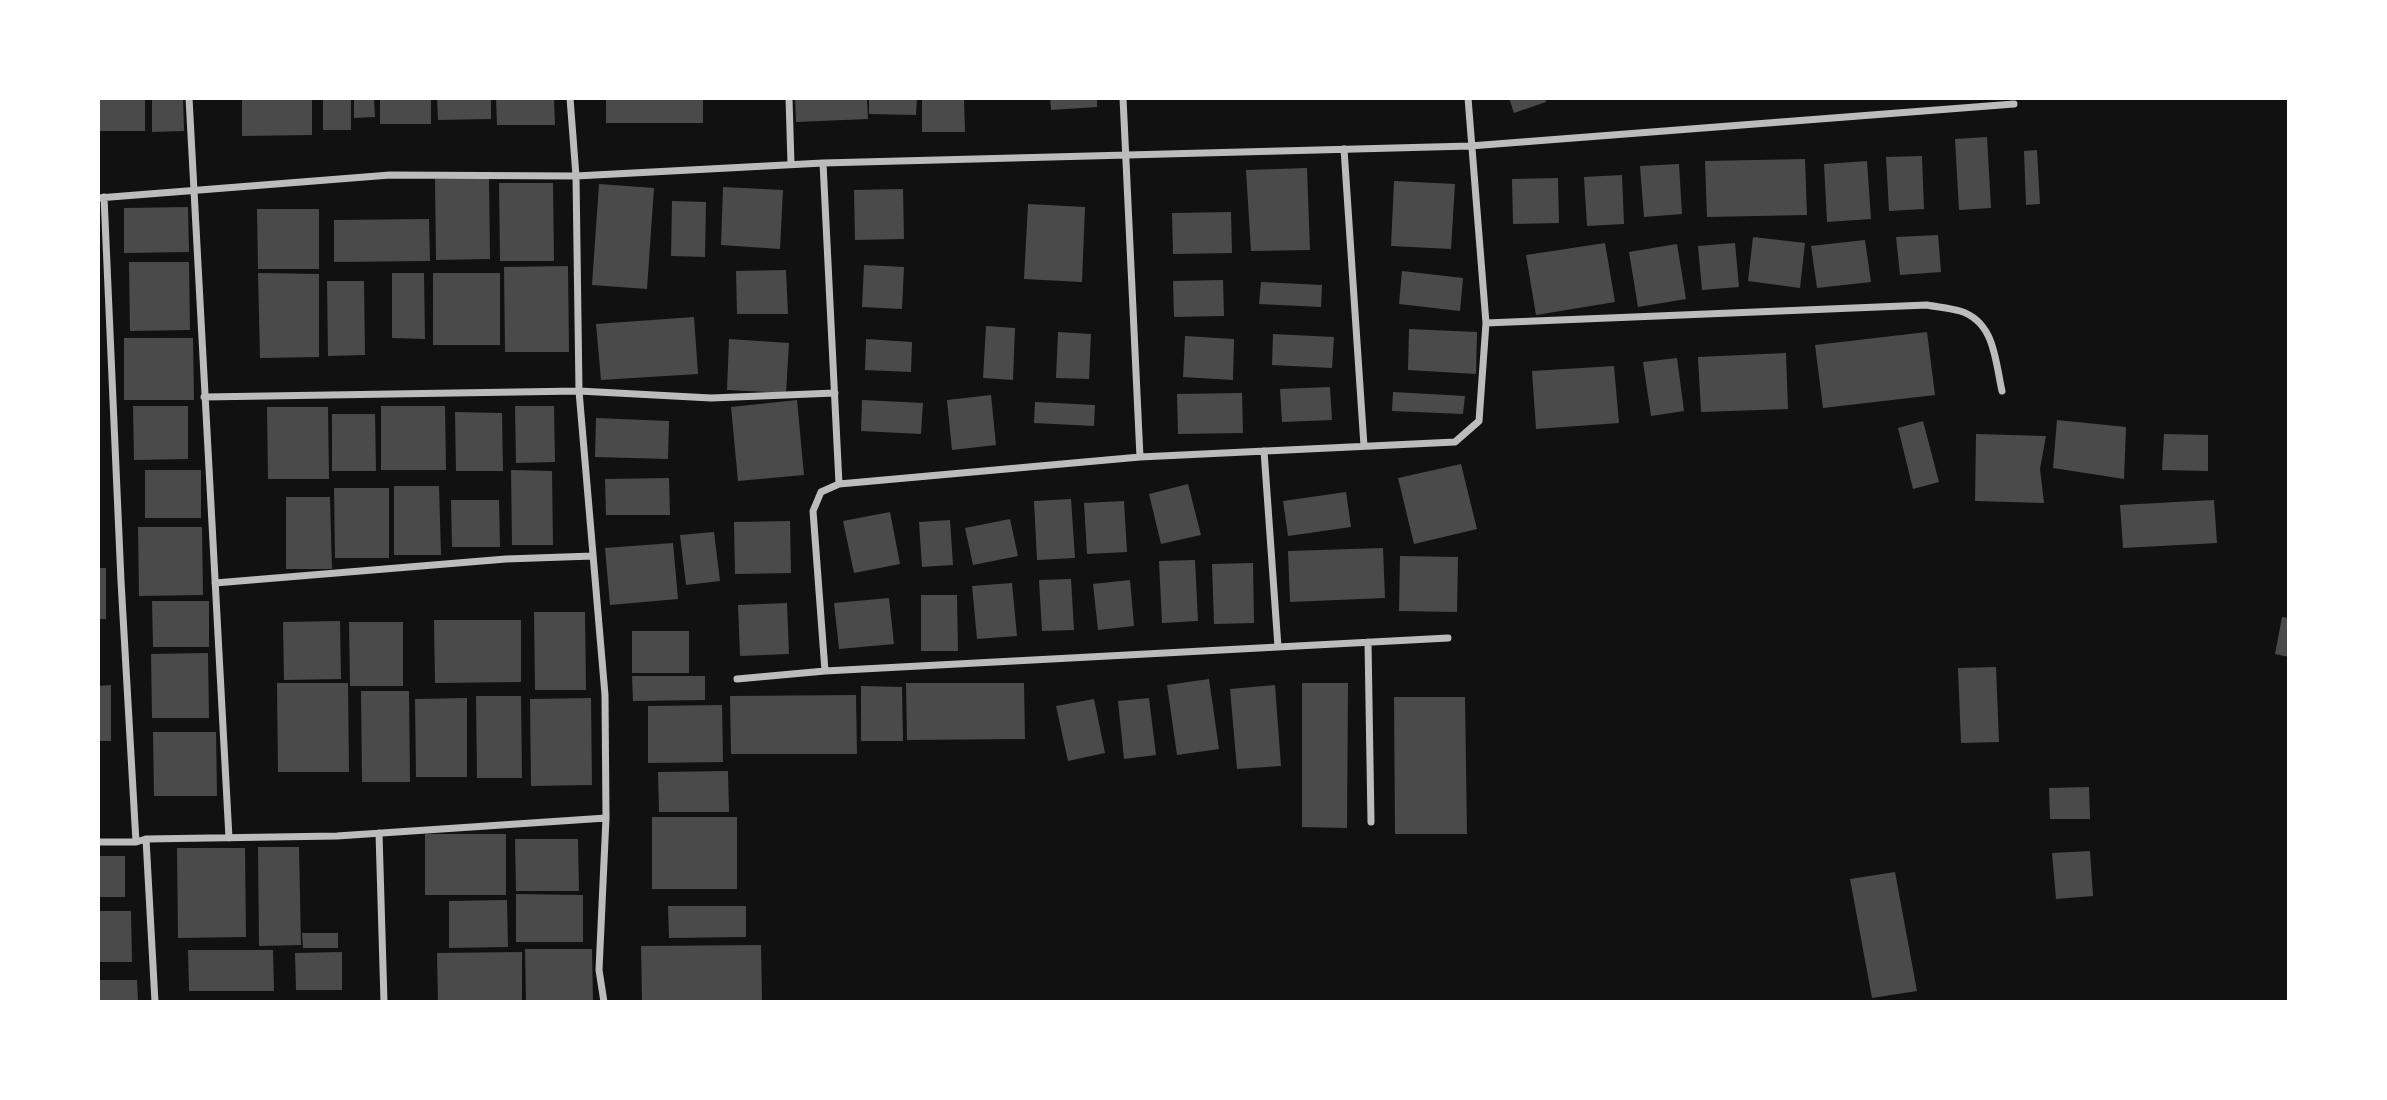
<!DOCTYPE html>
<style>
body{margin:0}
#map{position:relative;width:2387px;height:1100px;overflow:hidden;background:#111;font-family:Figtree,sans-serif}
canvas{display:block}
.frame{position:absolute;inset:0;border:100px solid #fff;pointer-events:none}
</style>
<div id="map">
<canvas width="2387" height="1100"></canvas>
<div class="frame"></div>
</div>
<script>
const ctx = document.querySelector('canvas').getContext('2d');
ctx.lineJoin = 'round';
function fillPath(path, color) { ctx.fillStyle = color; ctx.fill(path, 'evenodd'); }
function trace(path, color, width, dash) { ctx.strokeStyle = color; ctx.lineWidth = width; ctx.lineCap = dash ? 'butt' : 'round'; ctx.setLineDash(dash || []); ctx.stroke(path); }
const building = new Path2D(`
 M98,98H145V131H98Z
 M152,98H183L184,131L152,132Z
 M242,98H312V135L242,136Z
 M323,98H351V130H323Z
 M354,98H374L375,117L354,118Z
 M380,98H431V124H380Z
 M437,98H491V119L438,120Z
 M496,98H554L555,125H497Z
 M606,98H703V123H606Z
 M795,98H867L868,119L796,122Z
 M869,98H917L916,115L869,114Z
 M922,98H964L965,132H922Z
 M1050,98H1097V107L1051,110Z
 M1509,98H1545L1546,102L1514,113Z
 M1987,137L1991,208L1959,210L1955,139Z
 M2037,150L2040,204L2026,205L2024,151Z
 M1922,156L1924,209L1889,211L1886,157Z
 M1805,159L1807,215L1707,217L1705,161Z
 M1867,161L1871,219L1827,222L1824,164Z
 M1679,164L1682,214L1644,217L1640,166Z
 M1307,168L1310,250L1251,251L1246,170Z
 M1622,175L1624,224L1587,226L1584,177Z
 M489,178L490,259L436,260L435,179Z
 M1558,178L1559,223L1513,224L1512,179Z
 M1394,181L1455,184L1451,249L1391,246Z
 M499,183H553L554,261H500Z
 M599,184L654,188L647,289L592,285Z
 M723,187L783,190L780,249L721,245Z
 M903,189L904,239L855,240L854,190Z
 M672,201L706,202L705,257L671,256Z
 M1028,204L1085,207L1082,282L1024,279Z
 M188,207L189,252L124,253V208Z
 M257,209H319V269H258Z
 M1231,212L1232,253L1173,254L1172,213Z
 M429,219L430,261L334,262V220Z
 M1938,235L1941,272L1900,275L1896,237Z
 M1753,237L1805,243L1800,288L1748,281Z
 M1865,240L1871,282L1817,288L1811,246Z
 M1605,243L1615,302L1536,315L1526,255Z
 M1735,243L1739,287L1702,290L1698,246Z
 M1677,244L1686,299L1638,307L1629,252Z
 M129,262H189L190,330L130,331Z
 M864,265L904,267L902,309L862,307Z
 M568,266L569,352H505L504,267Z
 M786,270L788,314H737L736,271Z
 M1402,271L1463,278L1460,311L1399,304Z
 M258,273L319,274V357L260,358Z
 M392,273H424L425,339L392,338Z
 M433,273H500V345H433Z
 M1223,280L1224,316L1174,317L1173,281Z
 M327,281H364L365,355L328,356Z
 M1261,282L1322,285L1321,307L1259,304Z
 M694,317L698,374L601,380L596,324Z
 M986,326L1015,328L1013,380L983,378Z
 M1409,329L1477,332L1476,374L1408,370Z
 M1058,332L1091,334L1089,379L1056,378Z
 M1927,332L1935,395L1823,408L1815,345Z
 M1273,334L1334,337L1332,368L1272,365Z
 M1185,336L1234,339L1233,380L1183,377Z
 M124,338H193L194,400H124Z
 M729,339L789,343L786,393L727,390Z
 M866,339L912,342L911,372L865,370Z
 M1786,353L1788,409L1701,412L1698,357Z
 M1677,358L1684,411L1651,416L1643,362Z
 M1614,366L1619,423L1536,429L1532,371Z
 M1330,387L1332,420L1282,422L1280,389Z
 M1393,392L1465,396L1463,414L1392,411Z
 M1242,393L1243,433L1178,434L1177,394Z
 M991,395L996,445L952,450L947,400Z
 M797,400L804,475L738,481L731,407Z
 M862,400L923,403L921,434L861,431Z
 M1035,402L1095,405L1094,426L1034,423Z
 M133,406H188V459L134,460Z
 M381,406H445L446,470H381Z
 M515,406H554L555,462L516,463Z
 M267,407H328L329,479H268Z
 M455,412L502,413L503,471H456Z
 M332,414H375L376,471H332Z
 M596,418L669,421L668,459L595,457Z
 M2057,420L2126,427L2124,479L2053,468Z
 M1923,421L1939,482L1913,489L1898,428Z
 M1976,434L2046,436L2040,469L2044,503L1975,501Z
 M2164,434L2208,435V471L2162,470Z
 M1461,464L1477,529L1414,544L1398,478Z
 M145,470H201V518H145Z
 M511,470L552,471L553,545H512Z
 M669,478L670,515H606L605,479Z
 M1188,484L1201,535L1161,544L1149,494Z
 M394,486H439L441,555H394Z
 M334,488H389V558H335Z
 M1346,492L1351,527L1288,536L1283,501Z
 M286,497H330L332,569H286Z
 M1071,499L1075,558L1037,560L1034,501Z
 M451,500H499L500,547H452Z
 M2214,500L2217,543L2123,548L2120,505Z
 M1124,501L1127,552L1087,554L1084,503Z
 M890,512L900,564L854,573L843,521Z
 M1010,519L1018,556L973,565L965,528Z
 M950,520L953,565L922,567L919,522Z
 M790,521L791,573L735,574L734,522Z
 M138,527H202L203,595L139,596Z
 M714,532L720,581L686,585L680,535Z
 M673,543L678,599L610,605L605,548Z
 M1383,548L1385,598L1290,602L1288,551Z
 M1400,556L1458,557L1457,612L1399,611Z
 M1195,560L1198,621L1162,623L1159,561Z
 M1253,563L1254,623L1214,624L1212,564Z
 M98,568H106V619H98Z
 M1071,579L1074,630L1042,631L1039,580Z
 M1130,580L1134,626L1098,630L1093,584Z
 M1012,583L1017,636L977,639L972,586Z
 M921,595H957L958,651H921Z
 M889,598L894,644L839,649L834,603Z
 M152,601H209V647H153Z
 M787,603L789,654L740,656L738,605Z
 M534,612H585L586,690H535Z
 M2282,617L2289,618V657L2275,654Z
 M434,620H521V682L435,683Z
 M340,621L341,679L284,680L283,622Z
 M349,622H403V686H350Z
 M632,631H689V673H632Z
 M208,653L209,718H152L151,654Z
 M1996,667L1999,742L1961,743L1958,668Z
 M632,676H705V700L633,701Z
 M1209,679L1219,749L1177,755L1167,685Z
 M277,683H348L349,772H278Z
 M906,683H1024L1025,739L907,740Z
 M1302,683H1348L1347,828L1302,827Z
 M111,685V741H98V686Z
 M1275,685L1281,766L1237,769L1230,689Z
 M861,686L902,687L903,741H861Z
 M361,691H409L410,782H362Z
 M856,695L857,754H731L730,696Z
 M476,696H521L522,778H477Z
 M1394,697H1465L1467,834H1395Z
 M467,698V777H416L415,699Z
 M591,698L592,785L531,786L530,699Z
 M1149,698L1156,755L1124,759L1118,701Z
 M1094,699L1105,753L1068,761L1056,706Z
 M722,705L723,762L648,763V706Z
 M153,732H216L217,796H154Z
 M728,771L729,812H659L658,772Z
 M2089,787L2090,819H2050L2049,788Z
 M652,817H737V889H652Z
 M425,834H506V895H425Z
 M515,839H578L579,891H516Z
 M258,847H299L301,945L259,946Z
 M177,848H245L246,937L178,938Z
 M2090,851L2093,896L2056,899L2052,853Z
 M98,856H125V897H98Z
 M1895,872L1917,991L1872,998L1850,879Z
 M516,894L583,895V942H516Z
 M507,900L508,947L449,948V901Z
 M668,906H746V937L669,938Z
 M98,911H131L132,962H98Z
 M302,933H338V948H303Z
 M761,945L762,1000L642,1001L641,946Z
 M525,949H592L593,1002H526Z
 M188,950H273L274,991H189Z
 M342,952V990H296L295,953Z
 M522,952V1002H438L437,953Z
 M98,980H137L138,1002H98Z`);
const minor = new Path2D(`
 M189,98L229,838
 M570,98L576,176L579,391L605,695L606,818L599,970L604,1002
 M789,98L791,164
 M1123,98L1140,457
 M1344,149L1364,446
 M823,163L839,484
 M104,197L121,581L136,842
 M98,198L390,175L576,176L823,163L1470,146L2014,104
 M1486,323L1927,305C1937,307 1950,308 1960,311C1995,322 1995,360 2002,391
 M204,397L579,391L711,398L835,393
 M1264,451L1278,647
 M215,583L506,559L593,556
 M1448,638L825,671L813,511L821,492L839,484L1140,457L1455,442L1479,421L1486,323L1468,98
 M1368,642L1371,822
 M737,679L825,671
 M379,833L384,1002
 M146,839L155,1002
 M98,842H136L146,839L337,836L606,818`);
fillPath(building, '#4a4a4a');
trace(minor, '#bcbcbc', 7);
</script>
